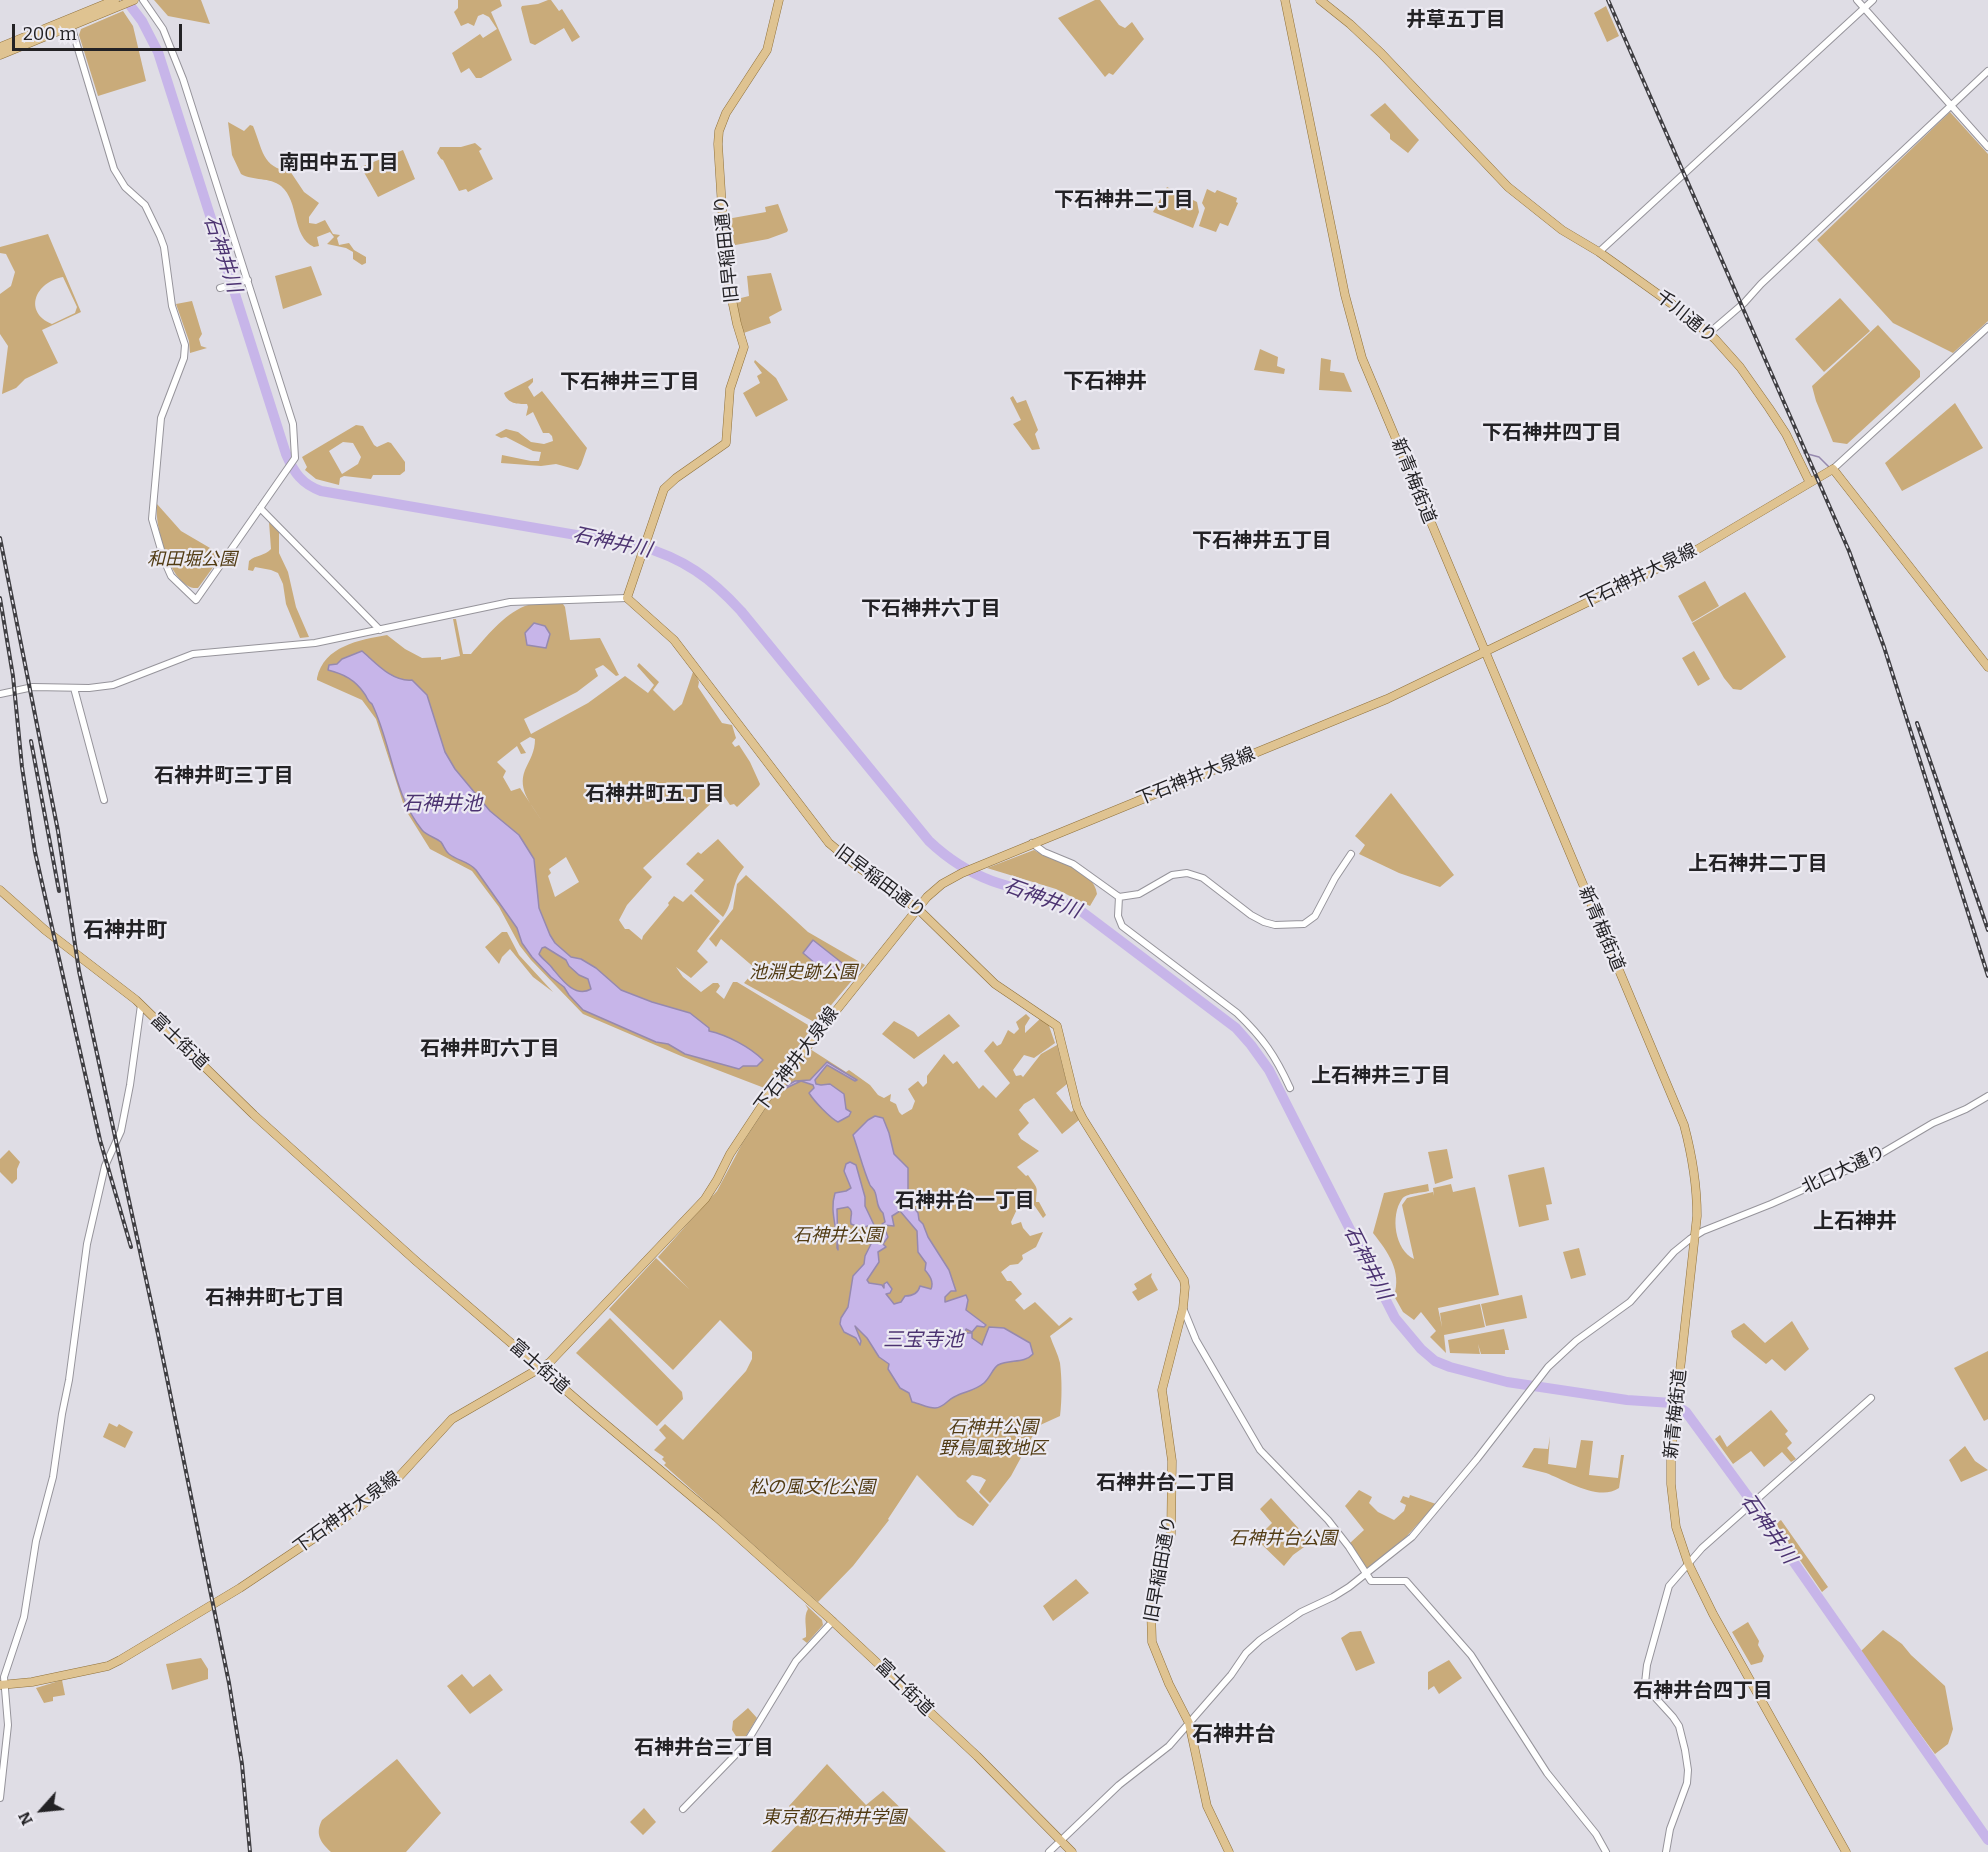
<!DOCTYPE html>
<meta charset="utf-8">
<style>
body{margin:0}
#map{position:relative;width:1988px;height:1852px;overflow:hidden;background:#dfdde5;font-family:Bitter,serif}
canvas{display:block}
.north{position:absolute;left:12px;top:1780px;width:60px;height:60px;-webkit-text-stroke:4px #eceaf2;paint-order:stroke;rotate:243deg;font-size:16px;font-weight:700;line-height:24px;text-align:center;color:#232225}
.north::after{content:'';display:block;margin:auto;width:21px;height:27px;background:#232225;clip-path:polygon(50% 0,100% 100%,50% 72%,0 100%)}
.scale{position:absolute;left:12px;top:24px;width:170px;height:27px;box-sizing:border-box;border:3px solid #232225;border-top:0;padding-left:8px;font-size:18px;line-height:21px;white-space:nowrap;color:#232225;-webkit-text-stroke:4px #eceaf2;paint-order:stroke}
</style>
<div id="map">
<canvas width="1988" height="1852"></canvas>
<div class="north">N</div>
<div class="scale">200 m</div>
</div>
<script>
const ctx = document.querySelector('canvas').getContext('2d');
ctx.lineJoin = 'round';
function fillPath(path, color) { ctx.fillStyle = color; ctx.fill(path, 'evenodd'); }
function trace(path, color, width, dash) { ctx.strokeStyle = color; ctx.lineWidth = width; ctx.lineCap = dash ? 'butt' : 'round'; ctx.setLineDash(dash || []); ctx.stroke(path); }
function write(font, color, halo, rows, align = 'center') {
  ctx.font = font + ' Bitter,"Noto Sans JP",serif'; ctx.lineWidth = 4.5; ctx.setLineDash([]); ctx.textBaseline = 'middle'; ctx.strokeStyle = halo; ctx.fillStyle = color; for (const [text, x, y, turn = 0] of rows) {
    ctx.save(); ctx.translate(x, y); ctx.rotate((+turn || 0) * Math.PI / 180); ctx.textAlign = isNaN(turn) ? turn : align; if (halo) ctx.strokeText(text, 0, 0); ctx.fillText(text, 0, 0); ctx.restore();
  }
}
const green = new Path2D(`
 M154,0H201L210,24L168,16Z
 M458,0H500L502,6L491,12L512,60L481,78H476L469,68L461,73L452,53L480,34L483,38L497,29L489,17L483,14L478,16L474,26L468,23L461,26L454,12L458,8Z
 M548,0H551L559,11L562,9L580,37L572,42L564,28L535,45L530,43L521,8L522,6L538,4Z
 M1095,0H1100L1119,25L1125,28L1132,22L1144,39L1113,75L1109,73L1105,77L1058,18Z
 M1606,6L1619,36L1607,42L1594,13Z
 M123,11L133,26L146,81L98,96L79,35L81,29Z
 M1385,103L1419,140L1408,153L1390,139V134L1370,115Z
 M1950,112L1988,154V321L1953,353L1893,323L1817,240Z
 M228,122L244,131L250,125L253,126C262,147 262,169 290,171L304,192L319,203L309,217V223L316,224L325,220L333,234L340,235L337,238L339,245L349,243L354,250L366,257V263L362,265L353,259V252L346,248L327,244L334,237L330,232L317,237L319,246L314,247C291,236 300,202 281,186C270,177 253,181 241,174L232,155Z
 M475,143L482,149L479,151L493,179L468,192L466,189L459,191L443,160L441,159L437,153L440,147H461Z
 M403,150L415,179L378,197L361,167Z
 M1167,187L1197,202L1199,212L1193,228L1153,212Z
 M1207,189L1215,193L1217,190L1237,198L1236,202L1238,203L1228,226L1220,223L1216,232L1199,226L1205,208L1202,203Z
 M778,204L788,230L787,232L768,239L730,246L728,243L727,219L766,212L765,207Z
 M48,234L81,312L42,330L58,363L25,379L16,388L2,394L8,346L0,334V294L11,286L15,272L6,254L0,253V247ZM63,277L77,307L75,313L52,324C23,312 35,282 63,277Z
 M311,266L322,295L283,309L275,276Z
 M771,273L782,310L769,317L771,323L741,334L733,300L749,296L747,276Z
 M1840,298L1870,331L1824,372L1795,339Z
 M192,301L202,334L199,339L201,346L207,348L190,353L189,341L176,304Z
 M1878,325L1920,371V377L1847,444L1833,442L1816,401L1812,386Z
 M1260,349L1278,357L1277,366L1285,369L1284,374L1254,370Z
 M1321,358L1331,360L1330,371L1344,373L1352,392L1319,390Z
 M755,360L776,378L788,400L756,417L743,393L760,383L757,376L762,373L754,362Z
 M533,378V382L528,387L534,397L542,391L587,448L581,465L578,470L556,464L541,466L501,463L502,455L531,461H539L541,452L533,451L506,437L501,438L495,435L506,429L518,432L531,442L544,444L553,441L552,436L549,433H543L533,412L526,416L528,407L527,404C517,404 508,404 504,393Z
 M1013,396L1017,403L1026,400L1038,430L1035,434L1040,449L1032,450L1013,424L1021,420L1010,398Z
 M1955,403L1983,448L1902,491L1885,463Z
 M356,425L363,426L374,445L377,447L388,442L391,443L405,462V471L400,475H373L371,479L344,476L340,478L339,485L316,479L305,470L307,467L302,457ZM343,442L353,443L361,457L358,464L342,474L329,451Z
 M157,504L181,531L222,555L198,588C171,591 154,525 157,504Z
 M269,522L279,532V553L288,572L296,607L309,637L300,638L286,604L283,584L278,573L271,570L255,567L253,571L248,570L249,561C255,555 265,556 271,549Z
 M1705,581L1719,606L1692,622L1678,596Z
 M1745,592L1786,657L1741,690L1733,689L1724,678L1692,623Z
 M554,601L563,604L565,607L570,640L600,638L619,675L616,676L603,665L595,669L598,676L577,692L524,719L531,734L588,703L625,676L648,693L654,685L637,666L639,663L659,682L653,690L674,711L682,704L694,669L699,682L698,687L722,723L732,725L736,738L732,743L735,747L739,745L750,762L760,784L759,786L737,807L734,804L730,805L722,793L643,868L652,877L627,905L619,920L625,929H629L642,940L643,936L669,905L668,903L674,896L683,902L691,894L720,921L697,951L708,962L691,978L676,967L683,977L701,992L713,983H718L720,986L716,992L724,999L733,982H737L813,1028L767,1089L681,1056L583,1014L531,960L520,946L499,907L472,871L430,849L405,809L376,719L362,700L317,680V678C324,646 359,640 387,635L405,649L422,658L441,657V660L460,656L453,619H456L463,654H471C487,636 503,615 525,606C533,603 545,603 554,601ZM530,737L535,739C535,752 530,759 525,770C517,790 532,805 542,821L520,788L511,791L503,777L506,771L497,762L517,746L521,754L526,753L520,743ZM566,857L579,882L555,897L548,876L551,873L549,869Z
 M1694,651L1710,679L1698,686L1682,658Z
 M1391,793L1454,875L1440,887L1399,873L1359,854L1365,845L1355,836Z
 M718,839L744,867C730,884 735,901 723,917L694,891L704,880L686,864L698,852L701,854Z
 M1034,850C1052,862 1094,868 1097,894L1090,906L1056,889L987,868Z
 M746,875L808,932L865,965L816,1023L744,983L756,969L721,939L716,947L709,939L733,909L737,884Z
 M502,932H507L519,955L553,992L533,977L510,949L502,957L499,964L485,947Z
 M949,1014L960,1026L914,1059L882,1034L894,1021L914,1032L918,1037Z
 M1026,1014L1030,1018L1025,1026V1033L1041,1018L1048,1023L1055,1043L1034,1058L1024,1055L1013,1070L1016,1076L1021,1075L1023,1077L1041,1054L1057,1045L1067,1084L1056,1093L1071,1112L1074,1110L1079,1120L1062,1134L1034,1098L1024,1104L1019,1110L1029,1123L1018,1134L1021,1139L1039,1151L1017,1167L1026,1176L1028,1175C1039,1191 1037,1185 1036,1202H1039L1046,1215L1043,1218L1034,1205L1027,1204L1021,1196L1016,1201L1018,1207L1011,1222L1012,1225L1021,1222L1023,1228L1030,1236L1043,1232L1036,1247L1022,1255L1023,1259L1018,1264L1010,1265L1001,1272L1007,1281H1011L1022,1294L1015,1300L1024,1310L1035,1302L1059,1326L1070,1317L1073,1319L1050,1336C1053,1345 1058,1354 1060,1363C1062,1379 1062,1399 1060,1416L1038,1426L1011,1476L990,1503L979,1492L986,1480L981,1477L972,1475L966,1481L989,1505L973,1526L958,1517L917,1475L888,1519L889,1520L853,1566L818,1602L664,1465L666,1463L662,1459L664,1457L654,1450L666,1438L659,1430L665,1424L683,1440L746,1371L752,1359V1352L720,1320L673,1370L609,1309L656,1258L689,1289L658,1257L717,1191L742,1144L773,1097L810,1049L846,1072L849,1070L870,1085L878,1095L884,1098L891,1094L890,1101L896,1104L899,1112L902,1115L912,1109L915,1101L908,1089L918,1081L923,1087L927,1083V1076L944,1054L953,1064L957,1061L979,1089L983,1085L996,1098L1010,1083L984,1051L993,1041L997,1046L1001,1044L1008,1030L1014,1034L1019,1029L1016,1022Z
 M1447,1149L1453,1178L1435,1184L1428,1152Z
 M9,1150L20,1162L17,1169V1179L12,1184L0,1172V1159Z
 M1544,1167L1552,1204L1546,1205L1549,1220L1519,1227L1508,1175Z
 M1428,1184L1429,1191C1422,1193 1406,1193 1402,1199C1390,1216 1395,1250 1414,1259L1402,1205L1407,1198L1433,1192L1434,1196L1433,1188L1451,1184L1453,1192L1475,1187L1499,1295L1438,1308L1442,1327L1440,1313L1480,1304L1485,1327L1444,1335L1446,1353L1430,1337L1436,1331L1421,1312L1414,1320L1403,1312L1394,1296C1402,1271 1388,1252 1373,1233L1384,1193Z
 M1579,1248L1586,1275L1571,1279L1563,1252Z
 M1152,1273L1151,1277L1158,1290L1138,1301L1132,1292L1137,1289L1134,1284Z
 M1522,1295L1527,1318L1486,1326L1481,1304Z
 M610,1318L682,1392L683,1399L657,1426L576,1353Z
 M1792,1321L1809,1349L1785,1371L1772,1359L1766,1364L1733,1337L1731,1331L1744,1323L1765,1343Z
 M1504,1329L1509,1350H1505V1354H1481L1478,1344L1480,1354L1450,1353L1448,1340Z
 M1988,1351V1419L1984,1421L1954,1368Z
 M1771,1410L1788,1431L1785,1434L1792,1443L1787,1448L1796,1459L1791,1462L1782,1452L1764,1467L1751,1451L1733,1464L1715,1439L1720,1435L1727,1447Z
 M109,1423L117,1427L119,1424L133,1432L125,1448L103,1437Z
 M1550,1436L1548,1464L1576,1468L1581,1440L1593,1441L1589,1475L1618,1478L1621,1455H1624L1619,1488C1599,1502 1565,1480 1546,1473C1538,1471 1530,1469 1522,1467L1534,1448L1548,1449Z
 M1965,1446L1975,1461L1988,1470L1961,1482L1949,1460Z
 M1359,1490L1372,1497L1369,1503L1378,1512L1394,1520L1404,1511L1406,1505L1400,1502L1403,1496L1409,1498L1410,1495L1436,1504L1406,1537L1367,1569L1350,1543L1364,1530L1345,1506Z
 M1271,1498L1311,1542L1293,1555L1284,1566L1256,1539L1272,1523L1260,1509Z
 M1781,1520L1828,1587L1822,1592L1775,1524Z
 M1076,1579L1089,1593L1053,1621L1043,1606Z
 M805,1604L822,1620L823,1625L807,1643L802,1639L806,1637C807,1627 803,1617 808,1609Z
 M1748,1622L1759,1641L1758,1645L1764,1656L1762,1662L1751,1665L1732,1632Z
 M1883,1630L1902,1644L1911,1655L1945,1686L1953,1729L1948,1744L1935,1754L1860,1652Z
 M1361,1631L1375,1663L1356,1671L1341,1638L1350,1632Z
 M201,1658L208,1669V1679L172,1690L166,1664Z
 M1449,1660L1462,1678L1439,1694L1434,1686L1428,1690V1672Z
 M462,1674L473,1687L490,1674L503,1690L470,1714L447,1686Z
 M62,1680L65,1695L53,1697V1701L44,1703L36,1688Z
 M748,1708L757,1718L741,1744L732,1730L733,1721Z
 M397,1759L441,1813L406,1852H331C320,1842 315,1834 322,1820Z
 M827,1764L866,1805L883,1791L946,1852H771L802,1820L789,1806Z
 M644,1808L656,1822L643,1835L630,1822Z`);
const water = new Path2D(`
 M534,623L545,626L550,634L546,648L527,645L525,633Z
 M362,651C376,663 392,682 412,680L427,695L445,752L455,769L490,811L519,835L534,859L539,908L550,935L555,943L571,957L581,959L596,968L621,990L652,1002L690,1013L709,1028V1031C727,1035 750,1047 763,1060L757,1066H743L739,1069L685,1054L668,1044L656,1042L583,1010L569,995L564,987L551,977L532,957L522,943L517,928L476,870C468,861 458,861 449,854C445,851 444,846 441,842C435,837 427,836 422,830C393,794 392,745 372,704C367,701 368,698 364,693C355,680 344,674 328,670L329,665L337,664L342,659ZM545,947L566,960L569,966L579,975L588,979L591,989C575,998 562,980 553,969C549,963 543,960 539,954L542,948Z
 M813,940L846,966L835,980L803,953Z
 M827,1062L857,1080L855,1081L827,1065L815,1080L816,1084L821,1085L830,1084L844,1094L846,1109L851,1112L849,1116L838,1122C830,1118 814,1101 809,1093L814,1088L813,1085L801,1081L782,1090L781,1089L795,1081L810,1080Z
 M875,1116L883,1118L889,1133L894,1154L908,1168V1200L918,1213L919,1220L923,1224L928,1237L949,1270L956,1291H951L945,1297V1302L966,1295L968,1300L966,1310L986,1325L984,1327L977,1326L972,1332L966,1329L965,1333H972V1338L982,1345L989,1327L1004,1328L1030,1343L1033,1354C1024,1364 1010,1359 998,1365C993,1368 990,1378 984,1383C973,1392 964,1391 954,1397C947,1400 944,1408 935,1408C927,1408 919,1403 912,1402L909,1393L900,1388L888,1369L889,1364L879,1357L867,1338L855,1326L861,1341L860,1345L856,1338L844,1332L840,1324L841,1318L848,1307L853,1276L864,1264L865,1256L874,1238L882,1232V1224L885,1222L883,1213C876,1207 878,1200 875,1192C874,1189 871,1187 870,1185C863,1169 859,1152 853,1135L868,1120ZM900,1211L917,1231L918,1252L926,1263L925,1270C930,1276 934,1282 931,1289L920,1286C918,1294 911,1296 905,1296L901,1302L894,1304L886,1294L890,1293L892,1289L887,1282L884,1284V1288L882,1285L869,1283L867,1280L879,1262L878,1252L886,1247L883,1244L888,1237L883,1225L894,1226L892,1216Z
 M850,1162L856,1165L865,1197V1206L875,1227L870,1238L871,1230L868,1226L861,1228L851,1224C849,1217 855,1212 848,1207L837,1209L838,1250L837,1248C838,1228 829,1212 835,1193L846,1191L851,1188L844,1171L846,1164Z`);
const stream = new Path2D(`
 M1804,453L1819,457L1829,467`);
const river = new Path2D(`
 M126,0L142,21L158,52L286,454C294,473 302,484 321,491L640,546C683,558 711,578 741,611L929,841C948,859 968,872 992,881C1020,891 1050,895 1077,908L1236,1028L1251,1045L1269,1070L1395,1318L1421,1349L1435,1361L1450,1367L1507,1382L1627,1400L1672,1403L1686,1412L1749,1498L1988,1840`);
const minor = new Path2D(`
 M1857,0L1988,147
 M70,22L114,169L125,187L145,205L160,236L164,247L172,306L185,345L184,358L161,418L152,519L164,560L171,576L196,600L295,458L293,424L183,79L163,29L143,0
 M1599,252L1873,0
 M220,288L248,280
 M1709,333L1744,303L1761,284L1988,71
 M1833,469L1988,327
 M260,508L380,630
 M74,688L104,800
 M0,694L33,687L89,688L113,685L193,654L315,643L510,602L627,598
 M1032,843L1044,852L1073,864L1119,897L1139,894L1172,875L1187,873L1203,878L1251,915L1264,922L1275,925L1304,924L1315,916L1335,878L1351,854
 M1119,897L1118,916L1122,926L1237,1013C1263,1038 1275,1055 1290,1088
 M1183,1308L1196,1340L1260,1450L1328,1520L1349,1547L1371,1581H1406L1471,1655L1547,1773L1596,1834L1606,1852
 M0,1798L8,1725L4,1677L24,1617L36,1541L53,1477L62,1414L69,1380L87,1244L105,1166L121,1131L130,1085L141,1005
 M683,1809L745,1745L796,1661L833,1621
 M1049,1852L1119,1785L1169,1746L1231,1675L1246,1653L1260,1640L1301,1612L1333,1597L1349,1587L1412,1537L1477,1459L1548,1367L1576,1341L1630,1302L1674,1252L1690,1239L1703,1231L1771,1204L1872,1159L1933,1123L1966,1109L1988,1096
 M1666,1852L1670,1829L1687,1783L1688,1770L1685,1750L1679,1726L1673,1717L1653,1695L1645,1683L1647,1665L1669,1586L1702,1548L1871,1398`);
const major = new Path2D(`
 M779,0L767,50L726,113L719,131L718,144L726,271L737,324L744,347L730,389L726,443L676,478L664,489L627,598L674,640L829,843L854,864L918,909L995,984L1057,1026L1077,1107L1083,1119L1184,1280L1185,1287L1183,1308L1162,1390L1172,1461L1171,1534L1151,1611L1152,1642L1169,1684L1189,1723L1207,1806L1229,1852
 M1285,0L1345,295L1362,358L1684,1125C1692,1155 1697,1184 1697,1216L1671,1452V1484L1676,1527L1688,1563L1713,1614L1846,1852
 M1320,0L1350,24L1381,53L1508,187L1562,230L1599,252L1676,307L1715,339L1740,367L1769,408L1786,434L1809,481
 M0,47L115,0
 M0,55L134,0
 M0,890L45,930L136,1000L254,1115L416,1261L591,1412L716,1517L828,1617L977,1756L1072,1852
 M0,1685L32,1682L108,1666L120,1660L240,1588L346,1517L396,1480L452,1419L549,1363L705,1199L717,1180L730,1154L771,1092L927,897L942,884L962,873L1387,699L1698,549L1833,469L1988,667`);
const rail = new Path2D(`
 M1608,0L1849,551L1884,647L1988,976
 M0,538L58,831L79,971L158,1334L229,1683L242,1764L250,1852
 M0,598L13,676L22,767L35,852L100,1140L131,1247
 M1917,723L1988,930
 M31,741L59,891`);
const streetNames = [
 ["旧早稲田通り",727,249,-96],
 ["千川通り",1686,317,39],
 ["新青梅街道",1413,481,68],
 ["下石神井大泉線",1639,577,-26],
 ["下石神井大泉線",1196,777,-22],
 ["旧早稲田通り",880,882,37],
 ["新青梅街道",1601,929,67],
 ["富士街道",179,1042,44],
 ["下石神井大泉線",797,1060,-53],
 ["北口大通り",1844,1170,-25],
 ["富士街道",539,1367,41],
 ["新青梅街道",1676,1414,-84],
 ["下石神井大泉線",347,1513,-36],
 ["旧早稲田通り",1161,1569,-80],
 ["富士街道",904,1688,44]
];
const parkNames = [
 ["和田堀公園",192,560],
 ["池淵史跡公園",803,973],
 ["石神井公園",838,1236],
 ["石神井公園",993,1428],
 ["野鳥風致地区",993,1449],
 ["松の風文化公園",812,1488],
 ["石神井台公園",1283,1539],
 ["東京都石神井学園",834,1818]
];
const neighbourhoodNames = [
 ["井草五丁目",1456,20],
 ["南田中五丁目",339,163],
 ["下石神井二丁目",1124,200],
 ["下石神井三丁目",630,382],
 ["下石神井四丁目",1552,433],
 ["下石神井五丁目",1262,541],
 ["下石神井六丁目",931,609],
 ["石神井町三丁目",224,776],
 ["石神井町五丁目",655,794],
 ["上石神井二丁目",1758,864],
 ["石神井町六丁目",490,1049],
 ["上石神井三丁目",1381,1076],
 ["石神井台一丁目",965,1201],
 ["石神井町七丁目",275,1298],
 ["石神井台二丁目",1166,1483],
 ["石神井台四丁目",1703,1691],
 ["石神井台三丁目",704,1748]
];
const waterNames = [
 ["石神井川",222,254,72],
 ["石神井川",612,543,12],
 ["石神井池",442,804],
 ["石神井川",1042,899,20],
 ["石神井川",1367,1263,63],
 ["三宝寺池",923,1340],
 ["石神井川",1768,1529,55]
];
const quarterNames = [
 ["下石神井",1105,382],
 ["石神井町",125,931],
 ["上石神井",1855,1222],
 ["石神井台",1234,1735]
];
fillPath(green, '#c9ab7a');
fillPath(water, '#c7b5e9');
trace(water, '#9689ae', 1.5);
trace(stream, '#9689ae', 1.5);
trace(river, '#c7b5e9', 10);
trace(minor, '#96949b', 8);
trace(major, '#8f713b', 9);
trace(minor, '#fff', 6);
trace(major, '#dfc391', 8);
trace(rail, '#3f3e42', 4);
trace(rail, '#eceaf2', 1.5, [4.5]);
write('18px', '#232225', '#eceaf2', streetNames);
write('italic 18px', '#513b13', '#eceaf2', parkNames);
write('bold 20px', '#232225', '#eceaf2', neighbourhoodNames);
write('italic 20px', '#4c3371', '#eceaf2', waterNames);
write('bold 21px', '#232225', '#eceaf2', quarterNames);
</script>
